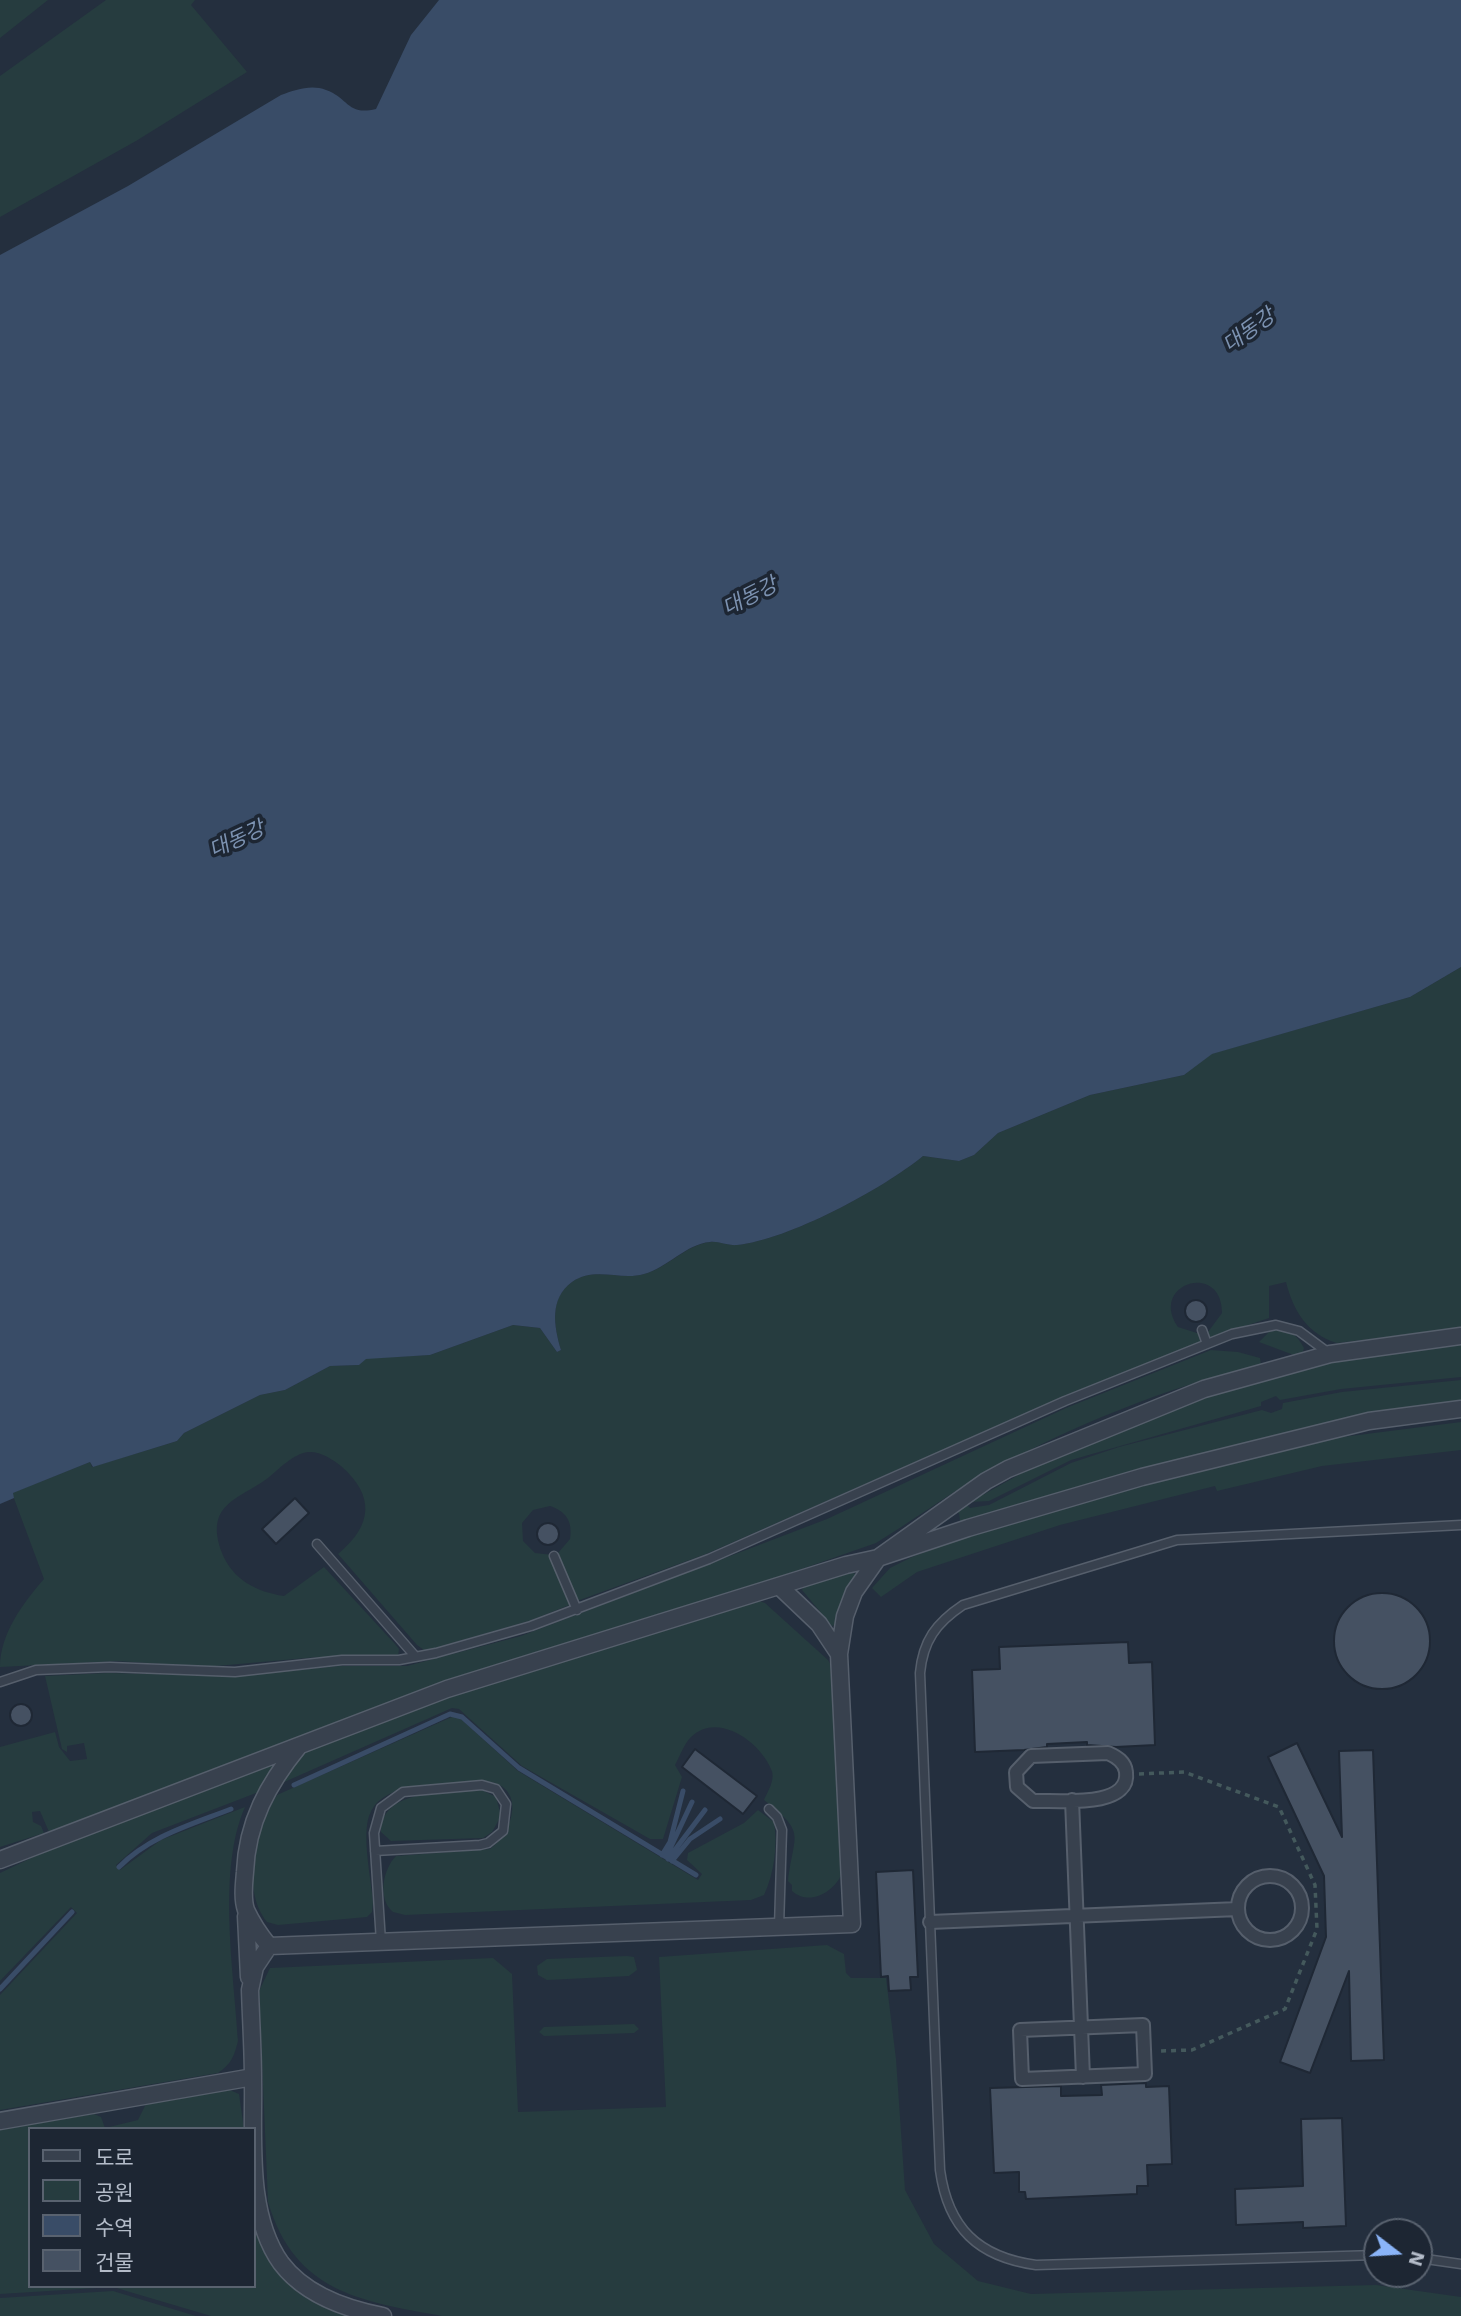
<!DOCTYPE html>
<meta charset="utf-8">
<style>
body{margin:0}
#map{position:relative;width:1461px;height:2316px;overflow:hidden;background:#242f3e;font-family:"Work Sans","Noto Sans KR",sans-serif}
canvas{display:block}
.legend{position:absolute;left:28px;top:2127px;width:228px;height:161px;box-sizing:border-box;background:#1d2633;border:2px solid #59626f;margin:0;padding:9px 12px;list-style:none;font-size:21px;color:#b4bcc9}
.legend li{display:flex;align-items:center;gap:14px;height:35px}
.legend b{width:35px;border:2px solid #59626f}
.north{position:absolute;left:1363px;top:2218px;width:70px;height:70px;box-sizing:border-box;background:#1d2633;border:2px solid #59626f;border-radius:50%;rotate:107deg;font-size:19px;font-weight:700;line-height:28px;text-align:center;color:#b4bcc9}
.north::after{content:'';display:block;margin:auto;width:24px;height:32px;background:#8ab4f8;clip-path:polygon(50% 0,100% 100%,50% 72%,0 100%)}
</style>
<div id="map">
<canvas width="1461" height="2316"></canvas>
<ul class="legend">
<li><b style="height:9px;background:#38414e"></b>도로</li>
<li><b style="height:19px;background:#263c3f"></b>공원</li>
<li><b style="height:19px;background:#394c67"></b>수역</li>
<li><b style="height:19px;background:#455162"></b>건물</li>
</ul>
<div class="north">N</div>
</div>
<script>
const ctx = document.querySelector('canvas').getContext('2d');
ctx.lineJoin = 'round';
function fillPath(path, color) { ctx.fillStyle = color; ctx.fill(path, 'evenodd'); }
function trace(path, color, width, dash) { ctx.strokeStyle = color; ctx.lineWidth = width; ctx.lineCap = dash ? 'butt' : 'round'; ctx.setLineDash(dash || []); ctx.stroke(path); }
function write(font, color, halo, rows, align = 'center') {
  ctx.font = font + ' "Work Sans","Noto Sans KR",sans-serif'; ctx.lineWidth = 7; ctx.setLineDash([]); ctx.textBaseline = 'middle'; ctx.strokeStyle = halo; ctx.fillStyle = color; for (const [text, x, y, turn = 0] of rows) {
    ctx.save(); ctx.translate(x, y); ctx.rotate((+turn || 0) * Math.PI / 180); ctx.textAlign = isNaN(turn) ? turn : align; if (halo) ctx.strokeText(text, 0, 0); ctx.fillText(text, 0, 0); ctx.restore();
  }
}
const green = new Path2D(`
 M0,0H48L0,38Z
 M106,0H195L191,5L247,72L136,141L0,217V76Z
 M1461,967V1328L1337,1343C1307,1334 1293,1310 1286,1282L1269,1286V1318L1210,1338L1208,1332L1222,1313C1222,1260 1148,1284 1178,1327L1200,1334L1202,1341L1063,1397L706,1554L577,1601L558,1553L570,1539C573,1522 566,1511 550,1506L533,1510L522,1523L523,1541L535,1553L553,1555L572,1604L529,1621L431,1649L424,1650L417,1645L338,1554C373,1525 375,1496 341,1466C332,1459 320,1451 308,1452C293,1454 279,1469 268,1478C238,1500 204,1504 222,1553C233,1580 257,1592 284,1596L324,1567L395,1644L399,1649L398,1657H318L205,1667L118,1661L0,1667C0,1634 23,1603 44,1579L12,1493L90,1462L92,1467L177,1441L184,1433L260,1395L285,1390L330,1366L359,1365L366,1358L430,1355L513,1325L540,1328L557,1352L561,1350C554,1326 549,1298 572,1282C595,1266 620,1281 644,1274C668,1268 686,1244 711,1242C719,1241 728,1246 737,1245C788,1240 883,1189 923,1156L959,1161L974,1155L998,1133L1090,1095L1184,1075L1211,1054L1410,997Z
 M1281,1329C1293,1332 1298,1337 1304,1348L1302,1354L1299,1357L1259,1342L1271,1330Z
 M1461,1344V1377L1341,1389L1280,1400L1276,1396L1261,1402V1406L1071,1460L989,1501L970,1502L1040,1463L1205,1396L1350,1356Z
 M1211,1350L1238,1352L1260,1358L1261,1365C1168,1386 1067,1428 984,1474C947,1495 912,1521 876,1543L49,1832L40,1811L32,1812L33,1822L41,1826L44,1833L0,1847V1747L55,1732L59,1747L70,1761L87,1759L84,1743L67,1746V1752L62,1749L45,1676L108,1673L235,1676L339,1666H407L521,1636L827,1519L1066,1408Z
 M1461,1380V1407C1296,1439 1128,1463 970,1522L960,1521L959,1513L955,1512L966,1504L970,1508L989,1505L1071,1463L1119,1447L1262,1410L1271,1413L1282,1409L1283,1403L1342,1392Z
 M1461,1422V1450L1322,1466L1217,1491L1215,1486L1060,1525L917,1572L881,1597L872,1588L890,1568L912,1557L977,1532L1143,1482L1319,1440Z
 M851,1571L856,1575L844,1597L836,1624L832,1626L802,1590L804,1586Z
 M759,1601L765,1603L828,1660L834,1671L844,1869C838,1889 811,1908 792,1891V1885L788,1881C794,1832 807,1834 764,1800C768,1791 776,1779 771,1769C760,1742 718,1711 691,1737C684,1744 680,1756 675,1765L682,1777L663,1839H650L522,1766L459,1709L452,1708L282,1783L152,1833L116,1865L120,1870L161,1840L245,1807C217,1870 234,1972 238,2041C234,2057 231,2064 218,2073L0,2110V1995L77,1913L71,1907L0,1981V1873L48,1850L454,1695Z
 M454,1716L461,1719L518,1771L698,1880L702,1874L687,1860L688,1853L744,1823L758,1810L774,1822C778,1845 774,1874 764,1895L751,1900L405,1915L393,1912C377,1899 383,1869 396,1856L490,1849C511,1835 527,1790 491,1782C479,1779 466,1782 454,1784C426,1786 380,1784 369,1816C362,1837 371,1879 373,1902L372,1912L367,1917L278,1925L267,1922C240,1888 256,1829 277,1795Z
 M482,1790L496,1797L501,1816L492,1832L483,1838L391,1841L381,1832C381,1787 450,1793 482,1790Z
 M827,1945L844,1954L846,1973L851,1978H886L896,2059L905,2190L934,2244L978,2281L1031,2294L1376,2285L1461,2297V2316H442C361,2301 295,2293 268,2202L259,1991L270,1968L493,1958L512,1974L518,2112L666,2107L659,1957Z
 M627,1956L634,1957L637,1970L629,1976L547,1980L538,1975L537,1966L547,1959Z
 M634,2024L639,2029L634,2033L544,2036L539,2032L544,2027Z
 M225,2088L239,2094L244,2129H30V2286H254V2219L260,2238L350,2316H211L113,2287L0,2294V2129L94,2114L101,2117L105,2128L138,2120L146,2104Z
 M113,2291L196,2316H0V2298Z`);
const water = new Path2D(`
 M439,0H1461V967L1410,997L1212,1054L1184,1075L1090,1095L998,1133L974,1155L959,1161L923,1156C883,1189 788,1240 737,1245C728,1246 719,1241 710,1242C686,1244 667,1268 644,1274C620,1281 595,1266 572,1282C549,1299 554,1326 561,1350L557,1352L540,1328L513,1325L430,1355L366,1359L359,1365L330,1366L285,1390L260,1395L184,1433L177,1441L93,1467L90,1462L13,1493L14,1498L0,1504V255L128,186L281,95C295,90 311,84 326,90C349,98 347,116 376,109L411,35Z`);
const stream = new Path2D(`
 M294,1785L450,1714L462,1717L519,1768L696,1875
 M668,1853L692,1802
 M662,1855L670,1842L683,1791
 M668,1859L705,1810
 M672,1861L690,1839L720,1819
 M119,1867C150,1836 190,1825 231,1809
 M0,1989L72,1912`);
const building = new Path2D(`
 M1185 1311a11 11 0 1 1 22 0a11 11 0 1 1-22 0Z
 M295,1498L309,1513L276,1544L262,1529Z
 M537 1534a11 11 0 1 1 22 0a11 11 0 1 1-22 0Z
 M1334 1641a48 48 0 1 1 96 0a48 48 0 1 1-96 0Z
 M1128,1642L1129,1663L1152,1662L1155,1745L1116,1747L1087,1745V1742L1047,1744V1747L1024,1750L975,1752L972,1670L1000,1669L999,1647Z
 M10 1715a11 11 0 1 1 22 0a11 11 0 1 1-22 0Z
 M1297,1743L1342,1837L1339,1751L1373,1750L1384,2060L1351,2061L1349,1971L1310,2073L1280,2062L1326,1937L1324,1876L1268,1757Z
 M695,1749L757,1796L743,1814L682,1767Z
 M913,1870L918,1977H910L911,1990L889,1991L888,1976L881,1977L876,1872Z
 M1146,2083V2087L1169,2086L1172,2164L1147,2165L1148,2186H1137V2194L1026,2199L1025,2192H1019V2172L994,2173L990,2088L1061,2086V2096L1102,2095L1101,2085Z
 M1342,2118L1346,2226L1303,2228V2222L1236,2225L1235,2189L1303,2186L1301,2119Z`);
const path = new Path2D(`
 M1139,1774L1184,1772L1279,1807L1315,1885L1317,1929L1285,2009L1192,2050L1159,2051`);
const service = new Path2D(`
 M1202,1330L1207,1344
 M317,1544L415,1656
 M554,1556L577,1610
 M0,1682L36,1670L110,1667L235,1672L342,1660H399L436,1653L531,1626L709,1559L1065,1401L1232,1334L1276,1325L1299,1331L1330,1354
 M769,1809L777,1817L782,1830L779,1927
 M375,1851L480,1845L488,1843L503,1831L506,1804L496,1789L482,1785L403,1792L381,1808L374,1833L381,1942
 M1377,2255L1036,2265C978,2257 948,2228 940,2170L920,1673C923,1641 936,1623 963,1605L1177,1540L1461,1525
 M1419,2258L1461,2264`);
const pedestrian = new Path2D(`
 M1108,1753C1117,1757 1125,1762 1126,1772C1131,1809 1057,1800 1033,1801L1017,1787L1016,1772L1031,1756Z
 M1072,1800L1083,2077
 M1238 1908a32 32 0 1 1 64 0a32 32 0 1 1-64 0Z
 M930,1922L1238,1909
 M1143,2025L1145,2074L1022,2079L1020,2030Z`);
const minor = new Path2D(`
 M779,1586L819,1624L839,1654
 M0,1860L447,1689L846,1565L878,1558L986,1481L1008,1469L1204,1389L1330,1354L1461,1336
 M246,1916L249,1977
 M269,1946C260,1935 252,1923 246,1910C242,1898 244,1884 245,1872C247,1822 268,1784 299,1746
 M0,2121L253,2077
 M383,2316C346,2309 305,2295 281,2263C246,2214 254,2138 253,2081C253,2051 251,2021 250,1990L255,1967L269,1946L852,1924L839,1654L845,1616L854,1592L878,1558L968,1528L1142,1477L1369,1421L1461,1409`);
const waterNames = [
 ["대동강",1249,331,-36],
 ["대동강",750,597,-27],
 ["대동강",237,840,-25]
];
fillPath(green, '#263c3f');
fillPath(water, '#394c67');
trace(stream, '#394c67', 5);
fillPath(building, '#455162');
trace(building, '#1f2835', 2);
trace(service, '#565f6c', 11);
trace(pedestrian, '#565f6c', 16);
trace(minor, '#565f6c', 19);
trace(path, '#44595c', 3.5, [5, 5]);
trace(service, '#38414e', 8);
trace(pedestrian, '#38414e', 12);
trace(minor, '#38414e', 16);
write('italic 21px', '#7c92b1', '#1d2633', waterNames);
</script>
